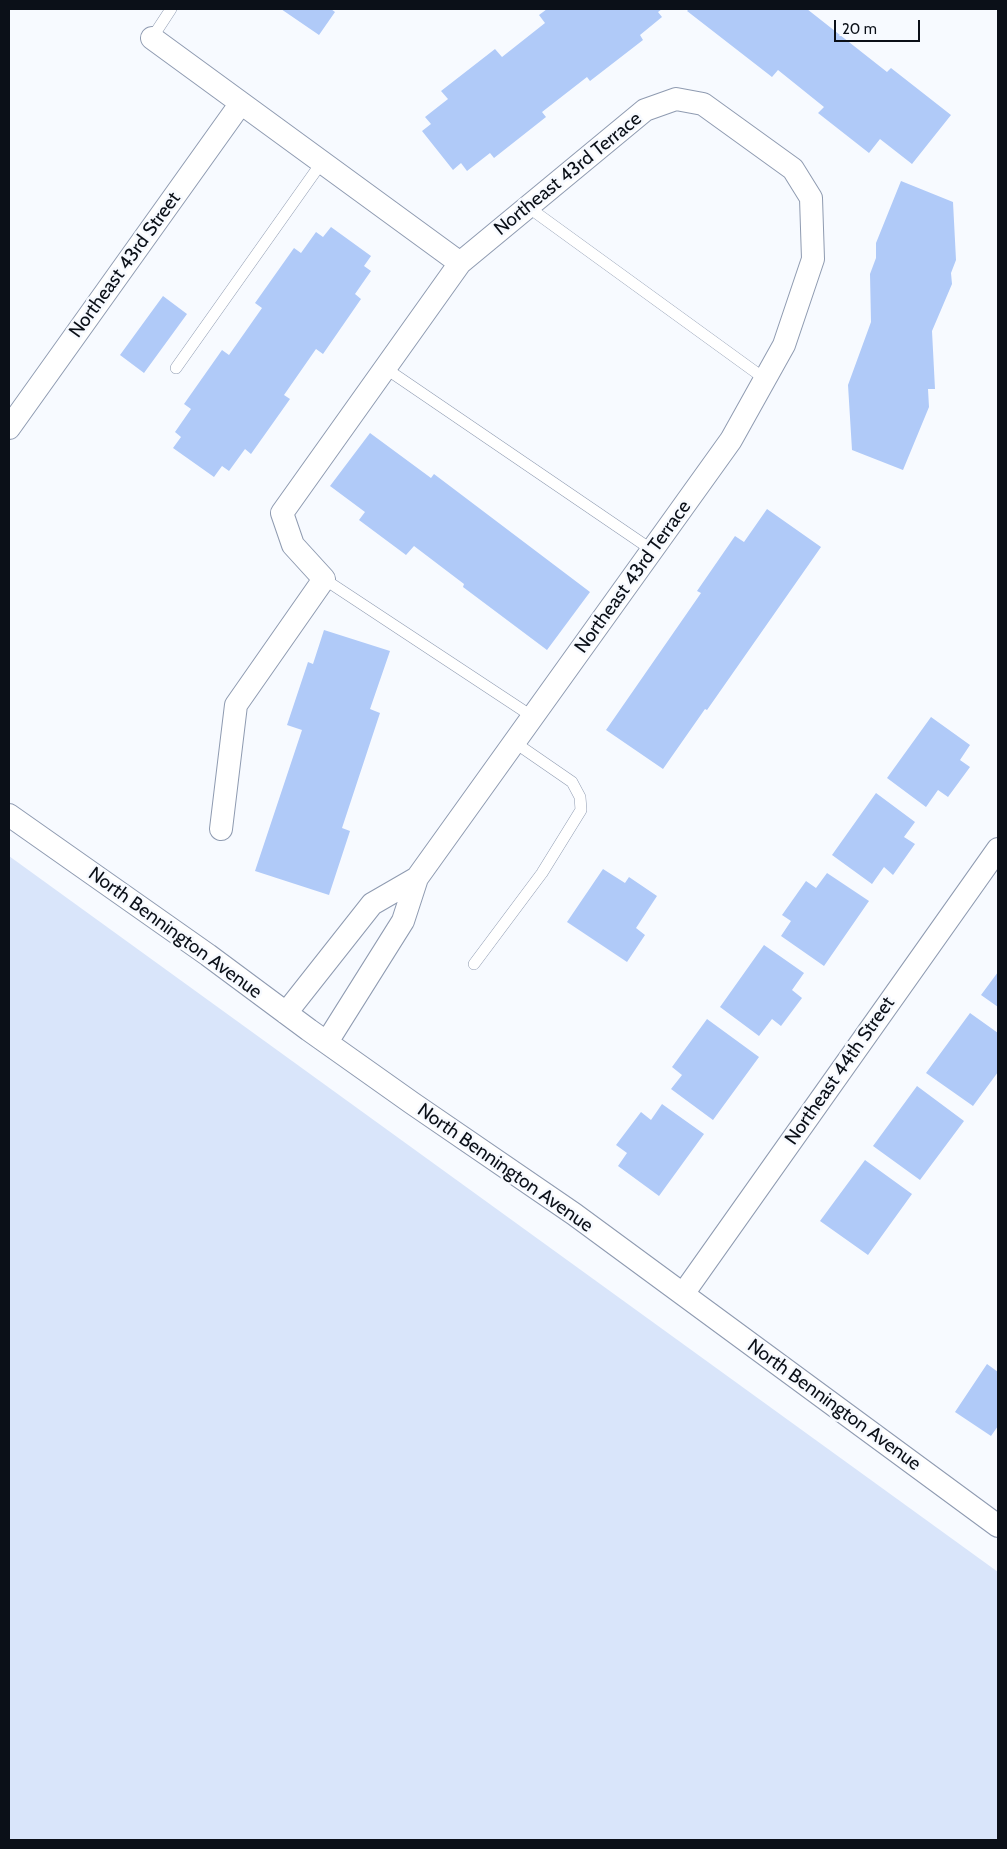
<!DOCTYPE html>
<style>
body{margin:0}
#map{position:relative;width:1007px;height:1849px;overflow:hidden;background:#f7faff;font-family:Cabin,sans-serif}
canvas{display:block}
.frame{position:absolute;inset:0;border:10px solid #0b1018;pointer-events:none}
.scale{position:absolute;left:834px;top:20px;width:86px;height:22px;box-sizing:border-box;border:2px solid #0b1018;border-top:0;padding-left:6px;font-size:15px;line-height:18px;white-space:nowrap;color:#0b1018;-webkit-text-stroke:4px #f7faff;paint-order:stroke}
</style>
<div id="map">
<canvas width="1007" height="1849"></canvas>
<div class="frame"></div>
<div class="scale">20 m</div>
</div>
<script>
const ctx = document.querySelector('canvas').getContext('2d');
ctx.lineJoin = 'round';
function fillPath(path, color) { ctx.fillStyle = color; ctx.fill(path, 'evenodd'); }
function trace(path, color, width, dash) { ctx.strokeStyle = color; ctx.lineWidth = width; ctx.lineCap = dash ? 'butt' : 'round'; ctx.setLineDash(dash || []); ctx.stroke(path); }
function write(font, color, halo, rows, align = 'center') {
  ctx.font = font + ' Cabin,sans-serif'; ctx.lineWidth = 5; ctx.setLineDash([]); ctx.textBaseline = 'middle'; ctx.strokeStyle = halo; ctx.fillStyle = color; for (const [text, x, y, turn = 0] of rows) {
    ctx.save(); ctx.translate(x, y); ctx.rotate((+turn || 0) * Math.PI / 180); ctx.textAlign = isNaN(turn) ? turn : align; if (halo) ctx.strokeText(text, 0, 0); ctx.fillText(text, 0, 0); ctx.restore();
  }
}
const green = new Path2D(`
 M9,856L998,1572V1840H9Z`);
const building = new Path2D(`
 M281,9H331L335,12L319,35Z
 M547,9H662L658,12L662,17L640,35L643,40L590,81L587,77L542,112L546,117L494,158L490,153L467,171L461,163L453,170L422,131L431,124L425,117L448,99L441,91L495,49L502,57L545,23L539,15Z
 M689,9H807L887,72L891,68L951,115L912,164L880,139L869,153L818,113L824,107L778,70L772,77L687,11Z
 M901,181L953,202L956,260L951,273L952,284L932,331L935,389H928L929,407L903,470L852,450L848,385L871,322L870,274L876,258V243Z
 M331,227L371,256L364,266L371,271L355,294L361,299L323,354L316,349L284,395L290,399L251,454L245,449L229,471L222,466L214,477L173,448L181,437L175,432L191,409L184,404L222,350L229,355L262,308L255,303L294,248L301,253L316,232L323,237Z
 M163,296L187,314L144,373L120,355Z
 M370,433L431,478L434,474L590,592L547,650L463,587L464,584L414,546L406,555L359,520L365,512L330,486Z
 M767,509L821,547L707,710L705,709L663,769L606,730L701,593L697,591L735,536L744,542Z
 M324,630L390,651L370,709L380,713L342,828L350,831L329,895L255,871L302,730L287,725L308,662L313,664Z
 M931,717L970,745L960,760L970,767L948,797L938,790L926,807L887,778Z
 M876,793L915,822L904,837L915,844L893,875L884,867L872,884L832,855Z
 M603,869L625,883L629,877L657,896L636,928L645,935L627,962L567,922Z
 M827,873L869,901L824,966L781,936L791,921L782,915L806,881L816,888Z
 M764,945L804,973L792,990L802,998L781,1026L772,1019L759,1036L720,1007Z
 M998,972V1007L981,995Z
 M970,1013L998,1033V1072L973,1106L926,1073Z
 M707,1019L759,1057L713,1120L671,1089L682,1075L672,1067Z
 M917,1086L964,1121L920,1180L873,1146Z
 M662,1104L704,1134L659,1196L618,1166L627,1153L616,1145L641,1112L651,1120Z
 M865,1160L912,1194L868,1255L820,1221Z
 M987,1364L998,1372V1426L991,1436L955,1412Z`);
const service = new Path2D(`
 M152,38L171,9
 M528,207L765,379
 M176,368L322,162
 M385,368L652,550
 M324,579L533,717
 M474,964L542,873L581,810L580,797L572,782L514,742`);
const minor = new Path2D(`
 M152,38L460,263
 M9,428L241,103
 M9,815L208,955L309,1030L412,1103L574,1214L998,1526
 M221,829L236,705L324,579L293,545L282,513L460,263L645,110L676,99L703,104L793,169L811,198L813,259L784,345L731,440L417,878L403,921L327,1042
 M286,1013L372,904L417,878
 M683,1294L998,849`);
const streetNames = [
 ["Northeast 43rd Terrace",568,174,-39],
 ["Northeast 43rd Street",125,265,-54],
 ["Northeast 43rd Terrace",633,577,-54],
 ["North Bennington Avenue",175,933,36],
 ["Northeast 44th Street",840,1071,-55],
 ["North Bennington Avenue",505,1168,35],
 ["North Bennington Avenue",834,1405,36]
];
fillPath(green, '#d9e5fa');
fillPath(building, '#b0caf8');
trace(service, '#8f9bb1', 12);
trace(minor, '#8f9bb1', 24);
trace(service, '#fff', 11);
trace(minor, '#fff', 22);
write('19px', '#0b1018', '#f7faff', streetNames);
</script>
